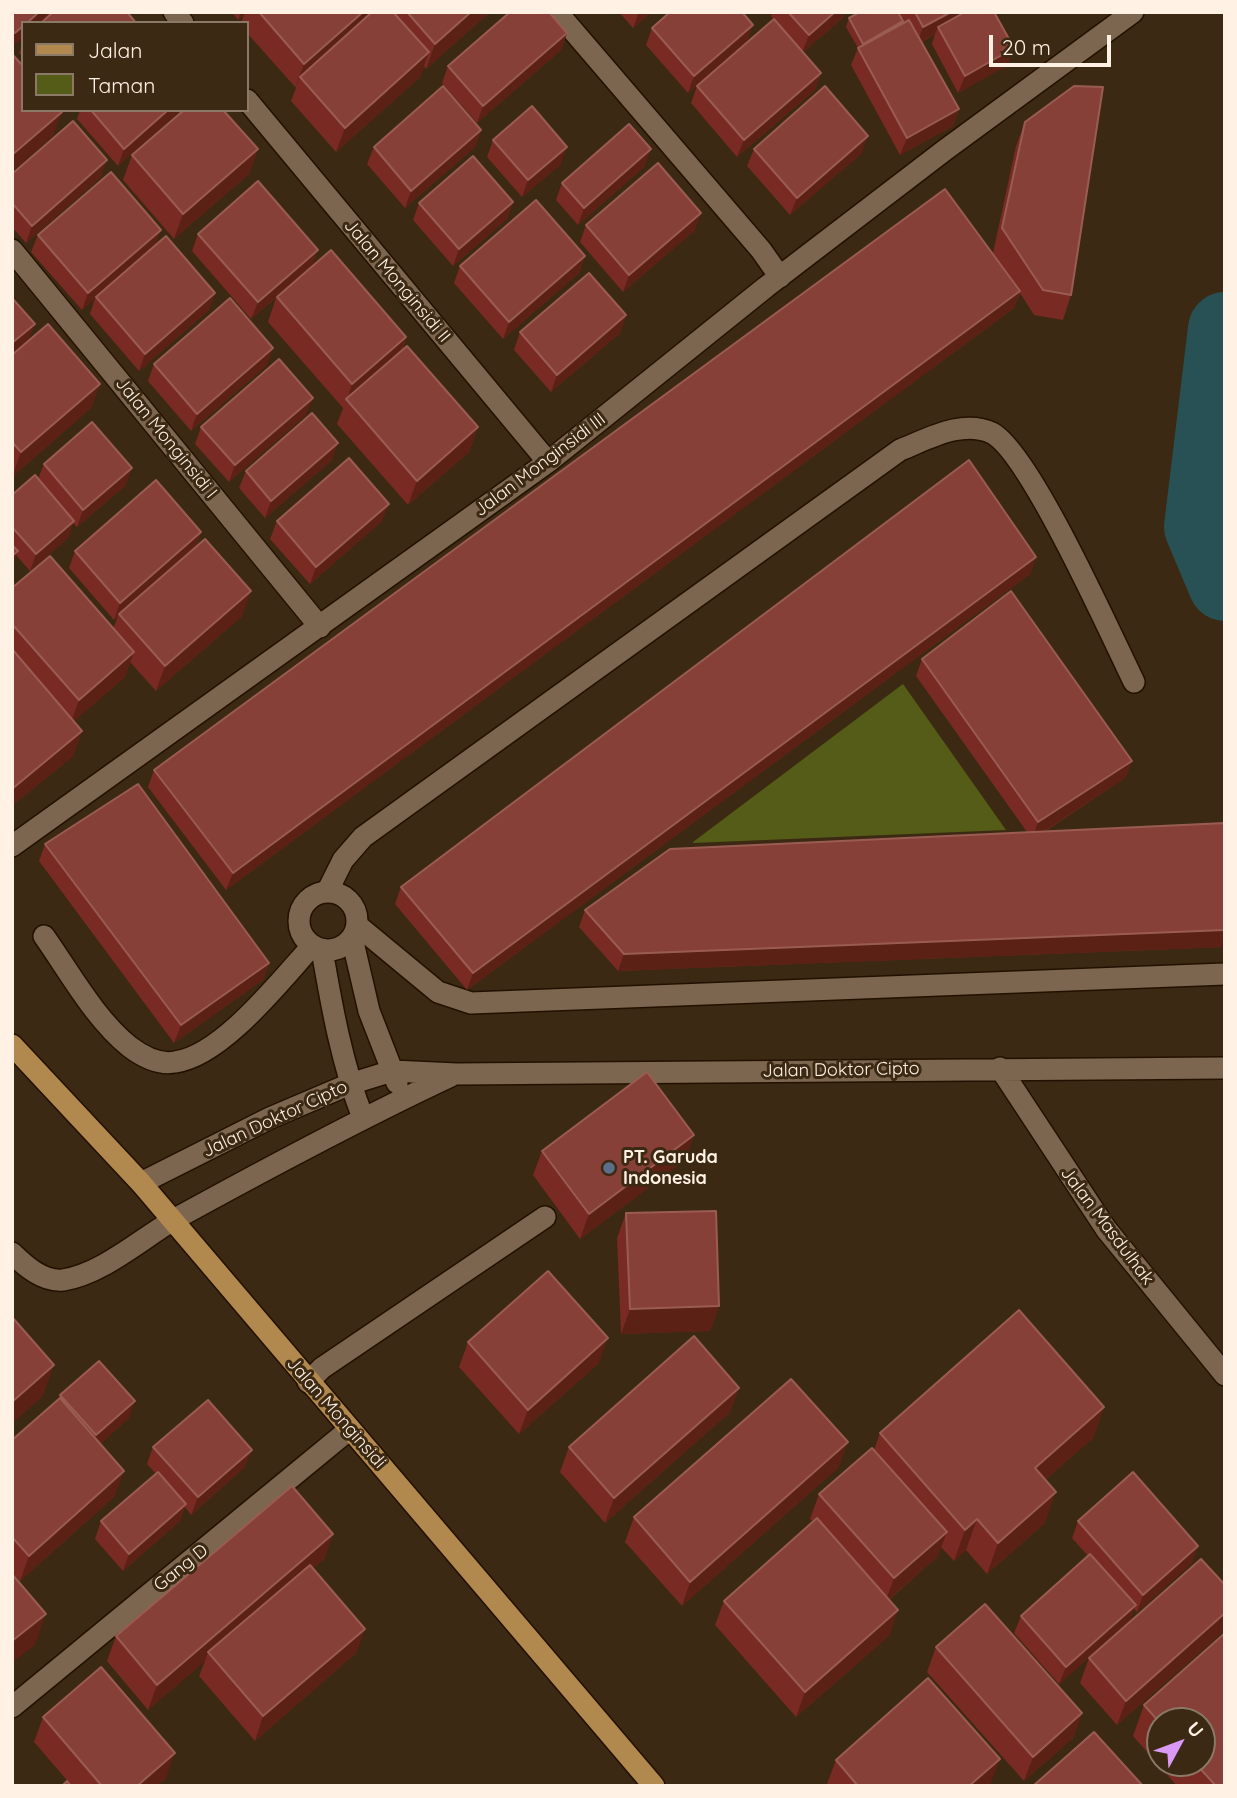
<!DOCTYPE html>
<style>
body{margin:0}
#map{position:relative;width:1237px;height:1798px;overflow:hidden;background:#3c2913;font-family:Quicksand,sans-serif}
canvas{display:block}
.frame{position:absolute;inset:0;border:14px solid #fff2e4;pointer-events:none}
.legend{position:absolute;left:21px;top:21px;width:228px;height:91px;box-sizing:border-box;background:#3c2913;border:2px solid #8a7967;margin:0;padding:9px 12px;list-style:none;font-size:21px;color:#fff2e4}
.legend li{display:flex;align-items:center;gap:14px;height:35px}
.legend b{width:35px;border:2px solid #8a7967}
.north{position:absolute;left:1146px;top:1707px;width:70px;height:70px;box-sizing:border-box;background:#3c2913;border:2px solid #8a7967;border-radius:50%;rotate:49deg;font-size:19px;font-weight:700;line-height:28px;text-align:center;color:#fff2e4}
.north::after{content:'';display:block;margin:auto;width:24px;height:32px;background:#db99f6;clip-path:polygon(50% 0,100% 100%,50% 72%,0 100%)}
.scale{position:absolute;left:989px;top:35px;width:122px;height:32px;box-sizing:border-box;border:4px solid #fff2e4;border-top:0;padding-left:9px;font-size:21px;line-height:24px;white-space:nowrap;color:#fff2e4;-webkit-text-stroke:5px #3c2913;paint-order:stroke}
</style>
<div id="map">
<canvas width="1237" height="1798"></canvas>
<div class="frame"></div>
<ul class="legend">
<li><b style="height:9px;background:#b1884d"></b>Jalan</li>
<li><b style="height:19px;background:#545c17"></b>Taman</li>
</ul>
<div class="north">U</div>
<div class="scale">20 m</div>
</div>
<script>
const ctx = document.querySelector('canvas').getContext('2d');
ctx.lineJoin = 'round';
function fillPath(path, color) { ctx.fillStyle = color; ctx.fill(path, 'evenodd'); }
function trace(path, color, width, dash) { ctx.strokeStyle = color; ctx.lineWidth = width; ctx.lineCap = dash ? 'butt' : 'round'; ctx.setLineDash(dash || []); ctx.stroke(path); }
function write(font, color, halo, rows, align = 'center') {
  ctx.font = font + ' Quicksand,sans-serif'; ctx.lineWidth = 6; ctx.setLineDash([]); ctx.textBaseline = 'middle'; ctx.strokeStyle = halo; ctx.fillStyle = color; for (const [text, x, y, turn = 0] of rows) {
    ctx.save(); ctx.translate(x, y); ctx.rotate((+turn || 0) * Math.PI / 180); ctx.textAlign = isNaN(turn) ? turn : align; if (halo) ctx.strokeText(text, 0, 0); ctx.fillText(text, 0, 0); ctx.restore();
  }
}
const green = new Path2D(`
 M903,684L1006,830L693,843V842Z`);
const river = new Path2D(`
 M1225,329L1201,527L1225,584`);
const minor = new Path2D(`
 M174,12L183,23
 M557,12L761,250L780,277
 M247,100L548,462
 M12,250L320,627
 M12,846L548,462L766,287L945,150L1133,12
 M327,892L343,860L363,837L900,450C928,439 962,419 992,433C1030,453 1111,635 1134,682
 M299 921a29 29 0 1 1 58 0a29 29 0 1 1-58 0Z
 M357,925L438,992L471,1003L1225,974
 M44,936C70,973 95,1019 130,1047C142,1056 159,1065 175,1062C222,1056 281,980 312,946
 M352,938L369,1011L397,1083
 M322,950C332,1008 342,1064 363,1118
 M1000,1068L1106,1229L1225,1375
 M141,1183L270,1118L350,1084L392,1071L456,1074L1225,1068
 M12,1253C25,1266 43,1282 63,1280C102,1274 141,1239 175,1219C266,1169 357,1120 451,1076
 M308,1382L322,1368L545,1217
 M12,1707L350,1429`);
const major = new Path2D(`
 M12,1045L141,1183L654,1786`);
const wall = new Path2D(`
 M232,12H490L426,69L424,66L420,77L336,152L291,101L296,88L247,33V23H241L244,15L238,20Z
 M619,12H652L633,28Z
 M772,12H844L843,18L803,52L821,73L815,90L737,157L691,103L697,86L774,20L771,16Z
 M899,12H994L1008,65L958,93L932,44L935,34L922,42L959,109L953,126L900,155L851,65L858,48L846,27L849,18L903,23L905,22Z
 M652,28L747,42L688,93L646,45Z
 M567,33L561,50L477,123L442,83L448,66Z
 M23,44V57L19,53Z
 M80,110H181L118,166L77,119Z
 M1025,122L1071,295L1063,320L1034,315L1020,293L1014,308L226,890L148,787L154,770L1000,264L993,253L1016,146Z
 M481,130L475,147L405,208L367,164L374,147Z
 M493,140L561,164L522,197L487,157Z
 M258,149L249,174L174,239L123,180L132,155Z
 M754,149L862,153L790,215L747,166Z
 M645,166L578,225L556,200L562,183Z
 M12,174L101,177L26,243L12,227Z
 M513,202L507,219L453,266L413,220L419,203Z
 M586,225L695,230L623,292L580,242Z
 M198,234L312,266L406,337L402,351L478,427L469,452L408,505L337,424L343,408L268,322L276,298L251,319L192,251Z
 M38,235L155,245L215,293L209,310L139,371L90,314L95,298L82,310L31,252Z
 M585,256L579,273L503,339L454,283L460,266Z
 M626,315L620,333L551,392L514,350L520,332Z
 M12,355L100,384L91,408L12,477Z
 M154,364L267,365L191,431L148,381Z
 M306,415L229,482L195,444L201,427Z
 M332,460L265,518L239,488L246,471Z
 M44,464L126,485L77,527L73,523L68,538L30,571L16,555L12,566V495L38,479Z
 M277,521H382L310,584L270,539Z
 M201,532L196,547L242,616L156,691L130,662L125,677L74,721L82,731L73,756L12,806V588L113,629L118,616L114,620L69,568L75,551Z
 M1036,557L1030,574L467,990L395,904L401,887Z
 M922,659L1132,761L1125,778L1044,832L1225,823V947L618,971L579,927L585,910L1027,832L916,676Z
 M45,844L269,963L263,980L174,1043L39,861Z
 M694,1135L685,1160L580,1239L533,1175L542,1151Z
 M626,1213L719,1306L710,1331L621,1334L617,1238Z
 M468,1342L599,1363L519,1434L459,1367Z
 M739,1388L730,1412L605,1523L560,1472L569,1447Z
 M60,1395L129,1418L100,1444L115,1496L20,1581L12,1572V1440L58,1400Z
 M1104,1407L1093,1438L1045,1480V1523L987,1574L966,1550L954,1561L941,1547L938,1556L889,1600L890,1635L796,1717L715,1625L724,1601L813,1521L810,1519L819,1494L874,1450L880,1433Z
 M153,1447L245,1467L191,1515L185,1507L180,1521L123,1571L95,1539L101,1521L156,1474L147,1464Z
 M839,1467L682,1606L625,1542L634,1517Z
 M1078,1521L1198,1546L1192,1563L1137,1612L1134,1609L1129,1622L1059,1684L1014,1633L1021,1616L1088,1556L1072,1538Z
 M333,1534L324,1559L313,1568L365,1629L356,1653L255,1741L199,1676L205,1661L148,1710L107,1661L116,1636Z
 M1225,1585V1630L1117,1725L1080,1683L1089,1658Z
 M936,1647L1082,1713L1073,1738L1024,1781L927,1672Z
 M1144,1705L1225,1786H1177L1133,1736ZM1160,1721L1202,1763H1160Z
 M43,1717L166,1778L157,1786H72L34,1742Z
 M836,1760L991,1783L988,1786H828L827,1784Z`);
const shadedWall = new Path2D(`
 M39,12H52L40,23H27Z
 M241,12H245L244,15L238,20Z
 M363,12H379L300,77L295,88L304,64Z
 M471,12H490L426,69L435,44Z
 M639,12H652L633,28Z
 M835,12H844L843,18L802,53L809,35Z
 M951,12H976L938,27L935,34L917,44L923,27Z
 M753,25L747,42L688,93L694,76Z
 M23,26V38L12,47V41L15,33Z
 M567,33L561,50L477,123L483,106Z
 M1014,48L1008,65L958,93L965,76Z
 M429,52L420,77L336,152L345,128Z
 M821,73L815,90L737,157L744,140Z
 M959,109L953,126L900,155L907,138Z
 M168,110H181L118,166L124,149Z
 M62,112L53,136L12,172V155Z
 M481,130L475,147L405,208L411,191Z
 M868,136L862,153L790,215L797,198Z
 M567,147L561,164L522,197L528,180Z
 M258,149L249,174L174,239L183,214Z
 M651,149L645,166L578,225L584,208Z
 M107,160L101,177L26,243L32,226Z
 M513,202L507,219L453,266L459,249Z
 M701,213L695,230L623,292L629,275Z
 M161,230L155,247L82,310L88,293Z
 M318,250L312,267L251,319L258,302Z
 M585,256L579,273L503,339L509,322Z
 M1020,291L1014,308L226,890L233,873Z
 M215,293L209,310L139,371L145,354Z
 M626,315L620,333L551,392L557,375Z
 M35,324L28,341L12,355V343Z
 M406,337L397,362L347,400L352,384Z
 M273,348L267,365L191,431L197,414Z
 M100,384L91,408L12,477L21,452Z
 M313,398L306,415L229,482L235,465Z
 M478,427L469,452L408,505L417,481Z
 M338,443L332,460L265,518L271,501Z
 M132,468L126,485L77,527L83,510Z
 M389,504L382,521L310,584L316,567Z
 M74,521L68,538L30,571L36,554Z
 M201,532L195,549L119,614L114,620L120,603Z
 M18,551L12,566V556Z
 M1036,557L1030,574L467,990L473,973Z
 M251,591L242,616L156,691L165,666Z
 M134,652L125,677L70,725L79,700Z
 M82,731L73,756L12,806V789Z
 M1132,761L1125,778L1032,839L1038,822Z
 M1225,930V947L618,971L624,954Z
 M269,963L263,980L174,1043L181,1025Z
 M694,1135L685,1160L580,1239L589,1214Z
 M719,1306L710,1331L621,1334L630,1309Z
 M608,1338L599,1363L519,1434L528,1410Z
 M54,1365L43,1396L12,1424V1402Z
 M739,1388L730,1412L605,1523L614,1498Z
 M135,1401L129,1418L90,1453L96,1435Z
 M1104,1407L1093,1438L1023,1499L1035,1468Z
 M848,1442L839,1467L682,1606L690,1582Z
 M252,1450L245,1467L191,1515L198,1497Z
 M124,1471L115,1496L20,1581L29,1556Z
 M1056,1492L1045,1523L987,1574L998,1543Z
 M186,1504L180,1521L123,1571L129,1554Z
 M977,1519L966,1550L954,1561L965,1530Z
 M947,1532L938,1556L885,1603L894,1578Z
 M333,1534L324,1559L212,1655L208,1652L205,1661L148,1710L157,1685Z
 M1198,1546L1192,1563L1137,1612L1143,1595Z
 M1136,1605L1129,1622L1059,1684L1066,1667Z
 M898,1610L890,1635L796,1717L805,1692Z
 M1225,1613V1630L1117,1725L1126,1701Z
 M46,1614L35,1645L12,1663V1641Z
 M365,1629L356,1653L255,1741L263,1716Z
 M1082,1713L1073,1738L1024,1781L1033,1757Z
 M175,1753L166,1778L157,1786H137Z
 M1000,1759L991,1783L988,1786H969Z`);
const building = new Path2D(`
 M12,12H39L27,23H23V26L15,33L12,29Z
 M53,12H127L136,23H41Z
 M259,12H363L304,64Z
 M372,12H393L429,52L345,128L300,77Z
 M407,12H471L435,44Z
 M510,12H549L567,33L483,106L448,66Z
 M670,12H742L753,25L694,76L652,28Z
 M788,12H835L809,35Z
 M860,12H898L903,21L863,44L849,18Z
 M915,12H951L923,27Z
 M965,12H994L1014,48L965,76L938,27Z
 M774,19L821,73L744,140L697,86Z
 M909,20L959,109L907,138L858,48Z
 M12,54L23,66V110H61L62,112L12,155Z
 M443,86L481,130L411,191L374,147Z
 M825,86L868,136L797,198L754,149Z
 M1074,86L1103,87L1071,295L1043,290L1002,228L1025,122Z
 M532,106L567,147L528,180L493,140Z
 M91,110H168L124,149Z
 M184,110H223L258,149L183,214L132,155Z
 M73,121L107,160L32,226L12,203V174Z
 M629,124L651,149L584,208L562,183Z
 M473,156L513,202L459,249L419,203Z
 M658,163L701,213L629,275L586,225Z
 M111,172L161,230L88,293L38,235Z
 M258,181L318,250L258,302L198,234Z
 M945,189L1020,291L233,873L154,770Z
 M536,200L585,256L509,322L460,266Z
 M166,236L215,293L145,354L96,297Z
 M331,250L406,337L352,384L277,297Z
 M589,273L626,315L557,375L520,332Z
 M12,298L35,324L12,343Z
 M230,298L273,348L197,414L154,364Z
 M48,324L100,384L21,452L12,442V355Z
 M407,346L478,427L417,481L346,399Z
 M279,359L313,398L235,465L201,427Z
 M312,413L338,443L271,501L246,471Z
 M92,422L132,468L83,510L44,464Z
 M349,458L389,504L316,567L277,521Z
 M969,460L1036,557L473,973L401,887Z
 M35,475L74,521L36,554L12,527V495Z
 M156,480L201,532L120,603L75,551Z
 M205,539L251,591L165,666L119,614Z
 M12,545L18,551L12,556Z
 M50,556L134,652L79,700L12,624V588Z
 M1011,591L1132,761L1038,822L922,659Z
 M12,649L82,731L12,789Z
 M138,784L269,963L181,1025L45,844Z
 M1225,823V930L624,954L585,910L670,849Z
 M647,1072L694,1135L589,1214L542,1151Z
 M716,1211L719,1306L630,1309L626,1213Z
 M548,1271L608,1338L528,1410L468,1342Z
 M1019,1310L1104,1407L1035,1468L1056,1492L998,1543L977,1519L965,1530L880,1433Z
 M12,1317L54,1365L12,1402Z
 M694,1336L739,1388L614,1498L569,1447Z
 M99,1361L135,1401L96,1435L60,1395Z
 M791,1379L848,1442L690,1582L634,1517Z
 M60,1398L124,1471L29,1556L12,1537V1440Z
 M208,1400L252,1450L198,1497L153,1447Z
 M872,1448L947,1532L894,1578L819,1494Z
 M158,1472L186,1504L129,1554L101,1521Z
 M1133,1472L1198,1546L1143,1595L1078,1521Z
 M292,1486L333,1534L157,1685L116,1636Z
 M817,1518L898,1610L805,1692L724,1601Z
 M1090,1554L1136,1605L1066,1667L1021,1616Z
 M1201,1559L1225,1585V1613L1126,1701L1089,1658Z
 M310,1565L365,1629L263,1716L208,1652Z
 M12,1574L46,1614L12,1641Z
 M985,1604L1082,1713L1033,1757L936,1647Z
 M1225,1633V1786H1216L1195,1763H1202V1721H1160V1723L1144,1705Z
 M101,1667L175,1753L137,1786H102L43,1717Z
 M928,1678L1000,1759L969,1786H858L836,1760Z
 M1094,1732L1143,1786H1033Z
 M67,1781L71,1786H62Z`);
const markers = [
 [609,1168,7,"#5c6f8a"]
];
const streetNames = [
 ["Jalan Monginsidi II",397,281,50],
 ["Jalan Monginsidi I",166,438,51],
 ["Jalan Monginsidi III",540,465,-37],
 ["Jalan Doktor Cipto",841,1070,-1],
 ["Jalan Doktor Cipto",275,1119,-25],
 ["Jalan Masdulhak",1107,1226,53],
 ["Jalan Monginsidi",336,1413,49],
 ["Gang D",181,1568,-39]
];
const poiNames = [
 ["PT. Garuda",623,1158],
 ["Indonesia",623,1179]
];
fillPath(green, '#545c17');
trace(river, '#275154', 74);
trace(minor, '#231100', 24);
trace(major, '#231100', 24);
trace(minor, '#7d664f', 21);
trace(major, '#b1884d', 21);
fillPath(wall, '#782a23');
fillPath(shadedWall, '#5a2114');
fillPath(building, '#874037');
trace(building, '#9a5c52', 2);
for (const [x, y, r, color] of markers) { const dot = new Path2D(); dot.arc(x, y, r, 0, 2 * Math.PI); ctx.fillStyle = color; ctx.fill(dot); trace(dot, '#3c2913', 2.5); }
write('18px', '#fff2e4', '#3c2913', streetNames);
write('bold 18px', '#fff2e4', '#3c2913', poiNames, 'left');
</script>
